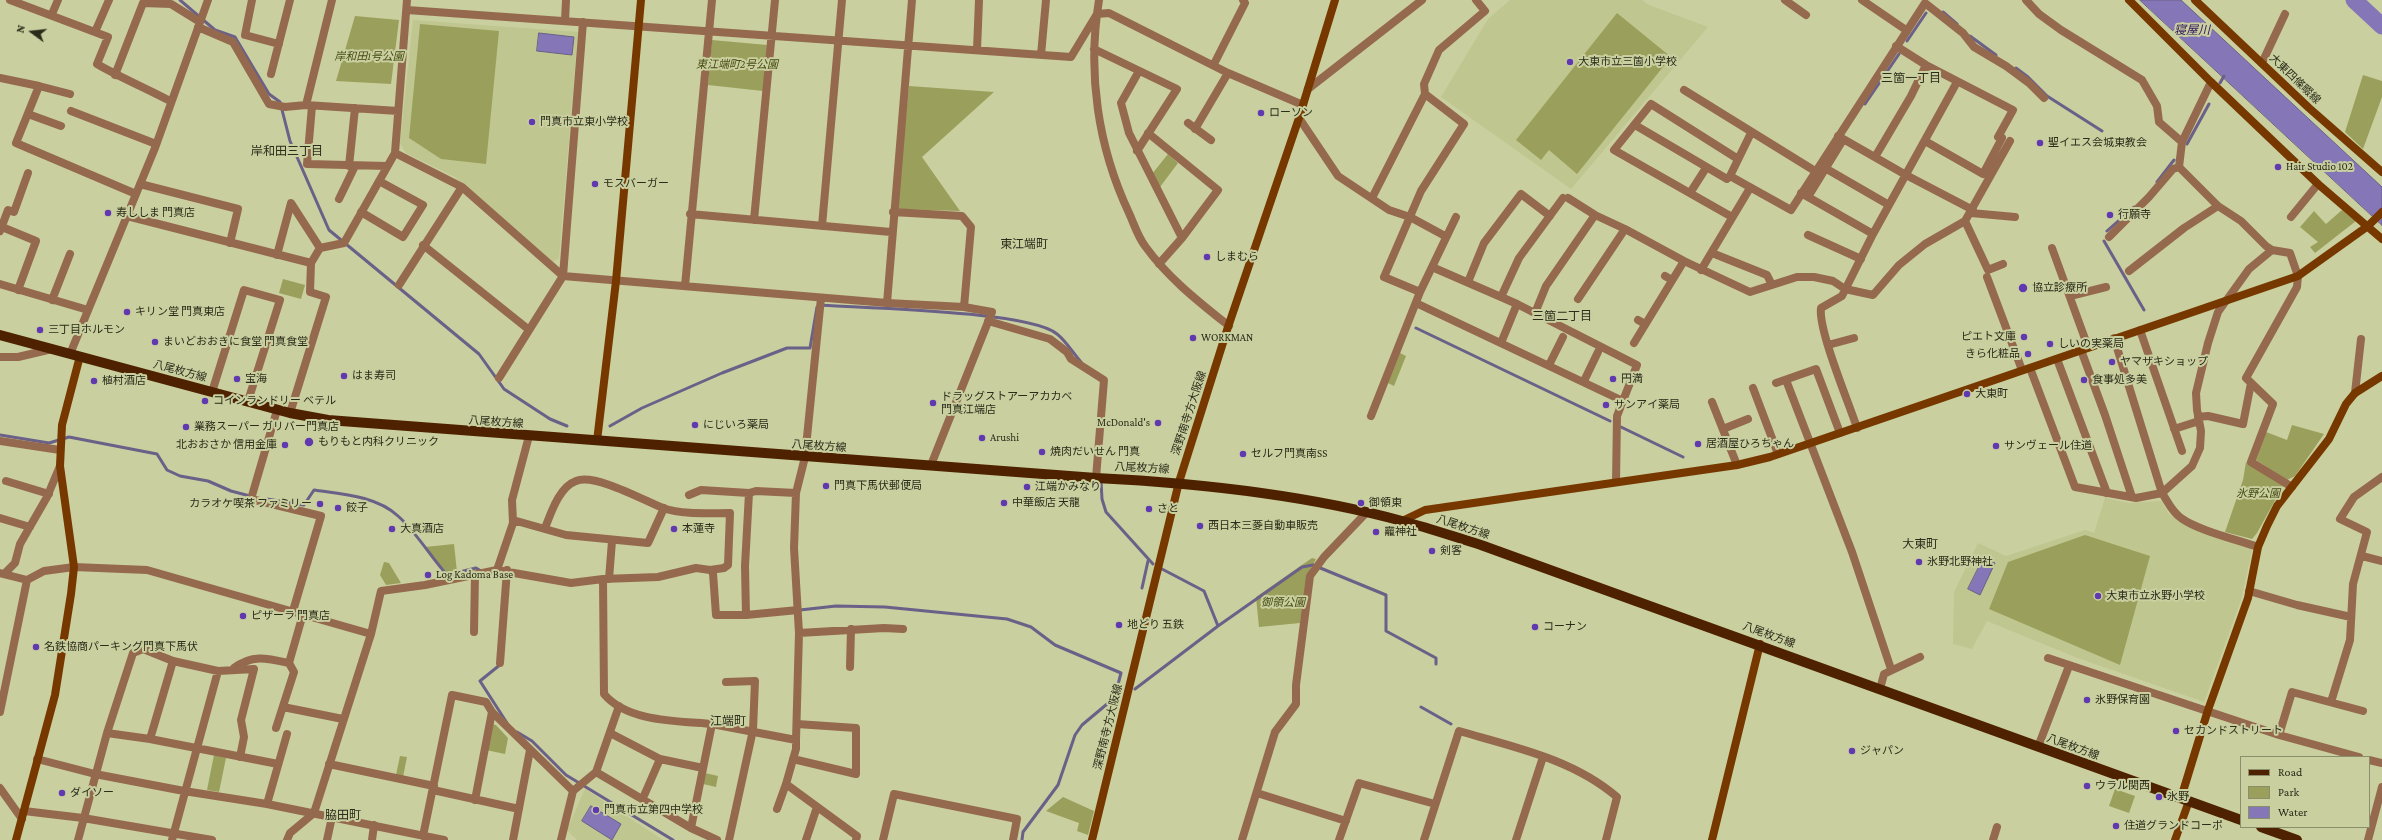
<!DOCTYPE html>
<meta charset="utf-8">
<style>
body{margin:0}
#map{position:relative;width:2382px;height:840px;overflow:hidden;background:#c9cf9f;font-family:"Crimson Pro",serif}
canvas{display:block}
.legend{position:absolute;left:2240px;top:756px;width:130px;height:72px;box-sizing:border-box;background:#c9cf9f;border:1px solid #8a8e6a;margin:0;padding:5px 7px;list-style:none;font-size:12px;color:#2b2c1a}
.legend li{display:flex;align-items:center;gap:8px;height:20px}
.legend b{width:20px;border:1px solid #8a8e6a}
.north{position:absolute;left:12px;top:12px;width:40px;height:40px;-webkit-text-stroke:3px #c9cf9f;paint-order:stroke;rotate:285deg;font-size:11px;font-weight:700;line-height:16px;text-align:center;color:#2b2c1a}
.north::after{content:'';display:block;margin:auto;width:14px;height:18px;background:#2b2c1a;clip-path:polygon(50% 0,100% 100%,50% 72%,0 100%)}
</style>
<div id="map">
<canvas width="2382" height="840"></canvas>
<ul class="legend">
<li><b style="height:5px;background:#4e2200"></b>Road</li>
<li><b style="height:11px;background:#9aa05b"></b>Park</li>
<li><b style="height:11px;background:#8577b7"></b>Water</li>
</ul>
<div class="north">N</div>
</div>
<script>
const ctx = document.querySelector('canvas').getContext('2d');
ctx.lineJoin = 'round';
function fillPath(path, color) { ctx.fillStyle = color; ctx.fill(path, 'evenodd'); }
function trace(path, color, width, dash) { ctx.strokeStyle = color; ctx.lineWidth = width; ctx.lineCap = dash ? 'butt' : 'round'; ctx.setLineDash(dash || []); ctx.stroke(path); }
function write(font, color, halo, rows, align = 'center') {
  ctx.font = font + ' "Crimson Pro","Noto Sans JP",serif'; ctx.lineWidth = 4; ctx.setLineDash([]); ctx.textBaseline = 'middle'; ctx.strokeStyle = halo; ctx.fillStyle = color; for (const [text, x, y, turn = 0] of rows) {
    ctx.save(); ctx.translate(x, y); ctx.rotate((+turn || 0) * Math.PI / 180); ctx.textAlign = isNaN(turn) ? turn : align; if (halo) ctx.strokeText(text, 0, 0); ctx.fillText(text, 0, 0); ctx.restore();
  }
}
const built = new Path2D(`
 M1510,0H1642L1649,5L1708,27L1571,189L1441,97L1488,19Z
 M413,20L578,32L559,258L553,262L455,177L406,153L400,143Z
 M2105,498L2129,503L2161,501L2169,514L2187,526L2249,547L2252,551L2241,600L2204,702L2075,657L1987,621L1972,649L1953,644L1954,592L1978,543L2006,556L2085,530L2094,533Z
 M585,789L663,840H577L567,830Z`);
const green = new Path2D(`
 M1617,13L1671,57L1577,174L1549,150L1541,160L1516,140Z
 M355,16L399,20L391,84L336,81Z
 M420,24L499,31L486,164L441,159L409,138Z
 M712,40L767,45L763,91L708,85Z
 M2363,75L2382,81V97L2363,149L2345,132Z
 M909,86L994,92L922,157L960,211L897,209Z
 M1168,154L1178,163L1160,187L1152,174Z
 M2342,210L2356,221L2315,253L2310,247L2318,242L2300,227L2314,211L2326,224Z
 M283,279L305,285L301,299L279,293Z
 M1400,353L1406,356L1394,386L1388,383Z
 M2292,425L2324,434L2295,476L2287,480L2256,460L2266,432L2287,440Z
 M2246,462L2283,486L2257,533L2252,539L2225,532L2243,480Z
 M2085,535L2150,556L2120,665L1989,609L2008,562Z
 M454,544L457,572L446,573L425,547Z
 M1312,558L1316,559L1307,576L1300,623L1259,627L1256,597Z
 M384,562L389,563L401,583L386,585L380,575Z
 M491,724L496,725L508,738L505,754L486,750Z
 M214,755L226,758L219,792L207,790Z
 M400,756L407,757L403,777L396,775Z
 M705,773L718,776L716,787L703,784Z
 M2115,789L2135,796L2129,813L2109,806Z
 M1063,797L1094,811L1088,835L1077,831L1079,823L1046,811Z`);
const water = new Path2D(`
 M2140,0H2181L2382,187V225Z
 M539,33L574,37L572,55L537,51Z
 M1984,557L1995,563L1980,595L1968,589Z
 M591,806L621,824L612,840L582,821Z`);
const stream = new Path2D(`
 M180,0L215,30L235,37L269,94L280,102L290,141L329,230L479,354L504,389L550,419L567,426
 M1943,12L1957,24
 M1970,36L1996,55
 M1907,41L1926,13
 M2016,68L2028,77L2047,96L2102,131
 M2220,83L2224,76
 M1865,104L1899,54
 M2187,144L2209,104
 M2157,182L2174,160
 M2107,231L2134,207
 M2104,241L2144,310
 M820,305C864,308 1029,311 1057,334C1066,341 1073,353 1081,362
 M1416,328L1610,421
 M610,426L642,408L722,373L787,348H810L817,307
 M1621,427L1683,457
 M0,435L49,443L69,437L157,454L167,470L180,476L208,481L231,491L250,496
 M1101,481L1102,499L1106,512L1153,564
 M267,499L304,505L314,490C342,494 377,496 398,516C417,533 430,556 447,575L476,568L481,571
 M1162,569L1204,591L1218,626
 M1142,588L1148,561
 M800,610L836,606L885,607L1007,619L1031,627L1055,645L1121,673L1115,696
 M501,664L480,681L507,723
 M1135,689L1218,626L1302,567L1313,565L1386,595V631L1436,658V664
 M1421,707L1451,724
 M517,732L532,741L566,775L673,840
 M1022,840L1023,832L1058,785L1075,735L1082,725L1119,694`);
const river = new Path2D(`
 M2354,0L2382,26`);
const street = new Path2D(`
 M10,0L108,37L97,64C121,78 146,88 170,101
 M252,0L245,35L279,44
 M332,0L306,105L398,111
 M1099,0C1087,73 1098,147 1129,213C1134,224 1138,237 1145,246C1168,278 1199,302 1229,326
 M1785,0L1806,15
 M1862,0L1906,30
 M2026,0L2039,14L2061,30L2142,80L2157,106L2159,122L2182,142
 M407,10L1071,57L1097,14
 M52,14L58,0
 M1097,14L1109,13L1228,73L1303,105
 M565,21L566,0
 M198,27L233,42L269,104L285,107L306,105
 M95,32L109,0
 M1896,46L1926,65L2013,110L1998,137L2002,138L1983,174L1925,141
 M1094,49L1177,89L1137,151
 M977,50L979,0
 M1041,55L1046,0
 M2262,63L2285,14
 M1214,64L1245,3L1243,0
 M1139,71L1121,103L1129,133L1182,238
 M271,74L290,0
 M115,75L143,3L171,4L200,22
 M0,78L39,86L16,143L136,194
 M2211,82L2182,142L2179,167L2218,206L2241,221L2266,246L2272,250L2290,253L2298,276L2297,287L2246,378L2273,404L2251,462L2292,487
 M39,86L70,94
 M1308,89L1422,0
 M1684,90L1815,171
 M312,106L307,164L387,166
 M71,111L156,144
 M28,114L61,126
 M1299,118L1338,176L1389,210L1410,217L1445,236
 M1188,123L1211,140
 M1635,125L1727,179L1730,176L1751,133
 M1195,129L1228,73
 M1148,133L1218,190L1182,238L1159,264
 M1838,136L1906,175L1973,210
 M395,153L462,187L563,276L887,303L964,307L992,312L931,465
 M1875,157L1911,96L1926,65
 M349,166L355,108
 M1825,168L1889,205
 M1730,176L1791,210L1925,3L1963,33L1974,47L2006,66L2029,83L2044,98
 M140,184L238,209L230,243
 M1690,193L1706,168
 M1801,193L1873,234
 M1808,197L1843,140
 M1372,198L1425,94L1424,84L1439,50L1485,11L1476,0
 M1568,198L1595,215L1625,229L1684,261L1750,292L1797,277H1814L1833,281L1845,289L1873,295L1899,265L1925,244L1965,221L2010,141
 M339,199L355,166
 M361,212L403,237L423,205L379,181
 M893,212L962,216L971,227L964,307
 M1971,213L2015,217
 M690,214L891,232
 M127,216L311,263L320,248L344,243L395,153L407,0
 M1732,217L1614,150L1651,104L1738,159
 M2291,217L2318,184
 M754,220L775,0
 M1965,221L1988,270L2003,264
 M822,226L842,0
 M2,227L36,241L18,290
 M0,231L8,210L14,212L28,173
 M1808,235L1861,259
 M2109,237L2149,197L2173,169L2179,167
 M423,245L528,329
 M2052,248L2088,347
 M1712,253L1767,275L1772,285
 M277,255L291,203L320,248
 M1432,267L1501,297
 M1701,270L1750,188
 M2129,271L2184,228L2218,206
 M1665,276L1672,280
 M1987,277L2022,370
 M1468,282L1484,243L1521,194L1550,216
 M0,284L88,310
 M399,285L462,187
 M685,286L712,0
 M1420,292L1384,277L1421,191L1464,124L1425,94
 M2070,296L2106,287
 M821,298L805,457L796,493L794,548L799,633L796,740V749L786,784L857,836L856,840
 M1578,299L1625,229
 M52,300L70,254
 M887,303L912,0
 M1416,303L1623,401
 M1517,304L1637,365L1617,416L1616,482
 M1535,313L1546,286L1595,215
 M1638,320L1645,324
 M988,321L1050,339L1067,352L1071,359L1104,380L1096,478
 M2140,330L2182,451
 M2114,338L2162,493C2168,502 2172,512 2181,518C2197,530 2238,540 2258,547
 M1501,343L1517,304L1501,297L1519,258L1563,198
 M1634,343L1684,261
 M1828,345L1854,338
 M2081,350L2105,415L2132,497
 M70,354L155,148L208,0
 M0,357H18L52,349
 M2057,359L2107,493
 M1549,365L1563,337
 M2030,368L2075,487L2136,498L2162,493L2192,466L2200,448L2201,431L2197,410L2196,393L2208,343L2218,312L2249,269L2272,250
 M499,378L563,276L583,22
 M1786,380L1852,552L1891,669
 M1584,381L1598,352
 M1776,383L1816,369L1840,433
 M1753,388L1778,454
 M212,392L244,290L280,300L248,401
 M2355,393L2361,339
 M1712,402L1737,465
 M277,410L251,499L321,516L293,611
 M290,413L326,297L310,292L311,263
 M1371,416L1420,292L1456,217
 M2198,417L2208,416L2243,424L2251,383
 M1857,428C1849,403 1818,330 1821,308L1842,296L1873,234L1957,82
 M1723,429L1748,419
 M2174,429L2199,421
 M0,441L60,450
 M6,481L49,494
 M689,495L701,490L749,493L756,491L796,493
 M0,518L30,527
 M513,520L566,535L648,543L664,508
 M545,528C551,513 559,487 576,481C595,473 645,501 663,508C683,515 708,513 730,513L728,565L724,568L710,570
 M2362,556L2382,561
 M497,570L513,523L512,500L529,436
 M0,573L27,580L44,571L74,567L147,570L371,634
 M5,573L15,563L20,544L47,497L60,466
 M603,579L604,694C627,722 678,721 712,724L691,828
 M609,579L612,541
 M2249,591L2297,605L2351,617
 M746,615L745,566L749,493
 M474,632L475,575
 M799,633L884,628L903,629
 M2048,658L2279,735L2359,757
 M289,663L303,614
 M500,663L507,570
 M850,667L851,629
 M234,668C252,654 267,658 289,663L294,672L276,728
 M726,682L755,681L753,730L729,840
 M1880,689L1884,674L1920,657
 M2331,702L2350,640L2353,584L2367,532L2340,519L2354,497L2382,477
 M283,707L343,719
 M0,712L27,580
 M712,724L796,740
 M107,733L150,739L278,764
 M610,733L660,759L703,768
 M2279,735L2292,692L2363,711
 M150,739L173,661
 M2038,747L2069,666
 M37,759L95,774L184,791L267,804L444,840
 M793,759L856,774V728L797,724
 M2369,760L2382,763
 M329,764L434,786
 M596,772L691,828L717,840
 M0,788L22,819
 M433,790L519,809
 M573,791L596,772L619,706
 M1257,793L1346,821
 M643,798L660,759
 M475,800L492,712
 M267,804L287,734
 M777,809L786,784
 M24,811L83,818L212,840
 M423,836L452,695L486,702L492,712L573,791L561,840
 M78,840L107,733L133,653L143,649L173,661L218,671L254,669L241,720L244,737L240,757
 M172,840L218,671
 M287,840L290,833L314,813L371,634L381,591L425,585L497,570L571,583L603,579L658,577L696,568L710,570L713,573L716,615H746L798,610
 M327,840L332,817
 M372,840L374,825
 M513,840L530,750
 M806,840L817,807
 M883,840L894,794L1017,819L1013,840
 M1242,840L1275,732L1296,704V685L1310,576L1324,557L1366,513
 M1339,840L1359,783L1435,804
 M1424,840L1459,731C1514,747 1573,759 1617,797L1606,840
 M1516,840L1543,757
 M1993,840L1997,827
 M2368,840L2382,787`);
const secondary = new Path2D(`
 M2129,0L2211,82L2318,184L2382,239
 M2195,0L2309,108L2382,172
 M597,441L616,281L641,0
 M1402,521L1425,510L1737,465L1770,457L2298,276L2368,226L2382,212
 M2181,798L2208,710L2248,598L2258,547L2267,526L2277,506L2329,439L2346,404L2355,393L2382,376
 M16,840L55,695L71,594L74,567L60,466L62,425L80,356
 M1092,840L1179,482L1227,330L1299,118L1335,0
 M1712,840L1760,644
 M2175,840L2189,801`);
const primary = new Path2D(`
 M0,335L290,413L328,420L1096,478C1198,483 1303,494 1402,521C1429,528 1455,537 1481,545L2241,820
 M2261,827L2297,840`);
const markers = [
 [1570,62,4,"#6038b0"],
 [1261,113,4,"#6038b0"],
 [532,122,4,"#6038b0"],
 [2040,143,4,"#6038b0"],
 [2278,167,4,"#6038b0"],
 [595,184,4,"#6038b0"],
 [108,213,4,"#6038b0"],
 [2110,215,4,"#6038b0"],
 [1207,257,4,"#6038b0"],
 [2023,288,5,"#6038b0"],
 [127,312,4,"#6038b0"],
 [40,330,4,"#6038b0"],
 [2024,337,4,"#6038b0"],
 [1193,338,4,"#6038b0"],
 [155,342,4,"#6038b0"],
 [2050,344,4,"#6038b0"],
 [2028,354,4,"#6038b0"],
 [2112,362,4,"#6038b0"],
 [344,376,4,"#6038b0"],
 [237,379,4,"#6038b0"],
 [1613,379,4,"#6038b0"],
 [2084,380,4,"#6038b0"],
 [94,381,4,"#6038b0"],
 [1967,394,4,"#6038b0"],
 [205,401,4,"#6038b0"],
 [933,403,4,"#6038b0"],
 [1606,405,4,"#6038b0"],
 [1158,423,4,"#6038b0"],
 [695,425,4,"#6038b0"],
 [186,427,4,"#6038b0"],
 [982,438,4,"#6038b0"],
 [309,442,5,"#6038b0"],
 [1698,444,4,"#6038b0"],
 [285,445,4,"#6038b0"],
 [1996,446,4,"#6038b0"],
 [1042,452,4,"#6038b0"],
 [1243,454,4,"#6038b0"],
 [826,486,4,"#6038b0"],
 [1027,487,4,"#6038b0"],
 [1004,503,4,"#6038b0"],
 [1361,503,4,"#6038b0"],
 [320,504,4,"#6038b0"],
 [338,508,4,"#6038b0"],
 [1149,509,4,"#6038b0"],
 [1200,526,4,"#6038b0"],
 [392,529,4,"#6038b0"],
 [674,529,4,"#6038b0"],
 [1376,532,4,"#6038b0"],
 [1432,551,4,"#6038b0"],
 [1919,562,4,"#6038b0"],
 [428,575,4,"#6038b0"],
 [2098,596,4,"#6038b0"],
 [243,616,4,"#6038b0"],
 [1119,625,4,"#6038b0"],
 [1535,627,4,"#6038b0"],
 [36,647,4,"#6038b0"],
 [2087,700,4,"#6038b0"],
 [2176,731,4,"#6038b0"],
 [1852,751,4,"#6038b0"],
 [2087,786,4,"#6038b0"],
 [62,793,4,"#6038b0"],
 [2159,797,4,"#6038b0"],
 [596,810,4,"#6038b0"],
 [2116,826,4,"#6038b0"]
];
const parkNames = [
 ["岸和田1号公園",369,57],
 ["東江端町2号公園",737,65],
 ["氷野公園",2258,494],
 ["御領公園",1283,603]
];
const poiNames = [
 ["大東市立三箇小学校",1578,62],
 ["ローソン",1269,113],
 ["門真市立東小学校",540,122],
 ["聖イエス会城東教会",2048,143],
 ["Hair Studio 102",2286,167],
 ["モスバーガー",603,184],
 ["寿ししま 門真店",116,213],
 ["行願寺",2118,215],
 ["しまむら",1215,257],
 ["協立診療所",2032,288],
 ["キリン堂 門真東店",135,312],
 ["三丁目ホルモン",48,330],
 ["ピエト文庫",2016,337,"right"],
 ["WORKMAN",1201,338],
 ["まいどおおきに食堂 門真食堂",163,342],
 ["しいの実薬局",2058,344],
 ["きら化粧品",2020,354,"right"],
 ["ヤマザキショップ",2120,362],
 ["はま寿司",352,376],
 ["宝海",245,379],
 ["円満",1621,379],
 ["食事処多美",2092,380],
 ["植村酒店",102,381],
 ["大東町",1975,394],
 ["ドラッグストアーアカカベ",941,397],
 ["門真江端店",941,410],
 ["コインランドリー ベテル",213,401],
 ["サンアイ薬局",1614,405],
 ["McDonald's",1150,423,"right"],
 ["にじいろ薬局",703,425],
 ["業務スーパー ガリバー門真店",194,427],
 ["Arushi",990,438],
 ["もりもと内科クリニック",318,442],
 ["居酒屋ひろちゃん",1706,444],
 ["北おおさか 信用金庫",277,445,"right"],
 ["サンヴェール住道",2004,446],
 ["焼肉だいせん 門真",1050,452],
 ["セルフ門真南SS",1251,454],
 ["門真下馬伏郵便局",834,486],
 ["江端かみなり",1035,487],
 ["中華飯店 天龍",1012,503],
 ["御領東",1369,503],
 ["カラオケ喫茶 ファミリー",312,504,"right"],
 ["餃子",346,508],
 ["さと",1157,509],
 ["西日本三菱自動車販売",1208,526],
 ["大真酒店",400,529],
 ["本蓮寺",682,529],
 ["龗神社",1384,532],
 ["剣客",1440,551],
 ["氷野北野神社",1927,562],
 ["Log Kadoma Base",436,575],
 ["大東市立氷野小学校",2106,596],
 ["ピザーラ 門真店",251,616],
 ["地どり 五鉄",1127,625],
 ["コーナン",1543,627],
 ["名鉄協商パーキング門真下馬伏",44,647],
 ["氷野保育園",2095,700],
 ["セカンドストリート",2184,731],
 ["ジャパン",1860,751],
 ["ウラル関西",2095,786],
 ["ダイソー",70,793],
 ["氷野",2167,797],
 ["門真市立第四中学校",604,810],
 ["住道グランドコーポ",2124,826]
];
const streetNames = [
 ["大東四條畷線",2295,79,44],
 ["八尾枚方線",180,371,15],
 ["深野南寺方大阪線",1189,413,-72],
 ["八尾枚方線",496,422,4],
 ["八尾枚方線",819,446,4],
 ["八尾枚方線",1142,468,3],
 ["八尾枚方線",1463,527,18],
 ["八尾枚方線",1769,635,20],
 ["深野南寺方大阪線",1108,727,-76],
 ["八尾枚方線",2073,747,20]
];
const waterNames = [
 ["寝屋川",2192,30]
];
const neighbourhoodNames = [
 ["三箇一丁目",1911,78],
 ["岸和田三丁目",287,151],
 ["東江端町",1024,244],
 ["三箇二丁目",1562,316],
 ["大東町",1920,544],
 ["江端町",728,721],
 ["脇田町",343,815]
];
fillPath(built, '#c0c68f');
fillPath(green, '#9aa05b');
fillPath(water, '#8577b7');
trace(water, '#6a6088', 1);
trace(stream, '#6a6088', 3);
trace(river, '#8577b7', 17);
trace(street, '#95694d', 8);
trace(secondary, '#773800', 8);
trace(primary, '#4e2200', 10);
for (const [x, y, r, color] of markers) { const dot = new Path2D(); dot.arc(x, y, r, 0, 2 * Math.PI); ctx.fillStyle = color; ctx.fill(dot); trace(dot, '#c9cf9f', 1.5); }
write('italic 11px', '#474b14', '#c9cf9f', parkNames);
write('11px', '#2b2c1a', '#c9cf9f', poiNames, 'left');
write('11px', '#2b2c1a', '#c9cf9f', streetNames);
write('italic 12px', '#2f125f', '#c9cf9f', waterNames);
write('12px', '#2b2c1a', '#c9cf9f', neighbourhoodNames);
</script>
